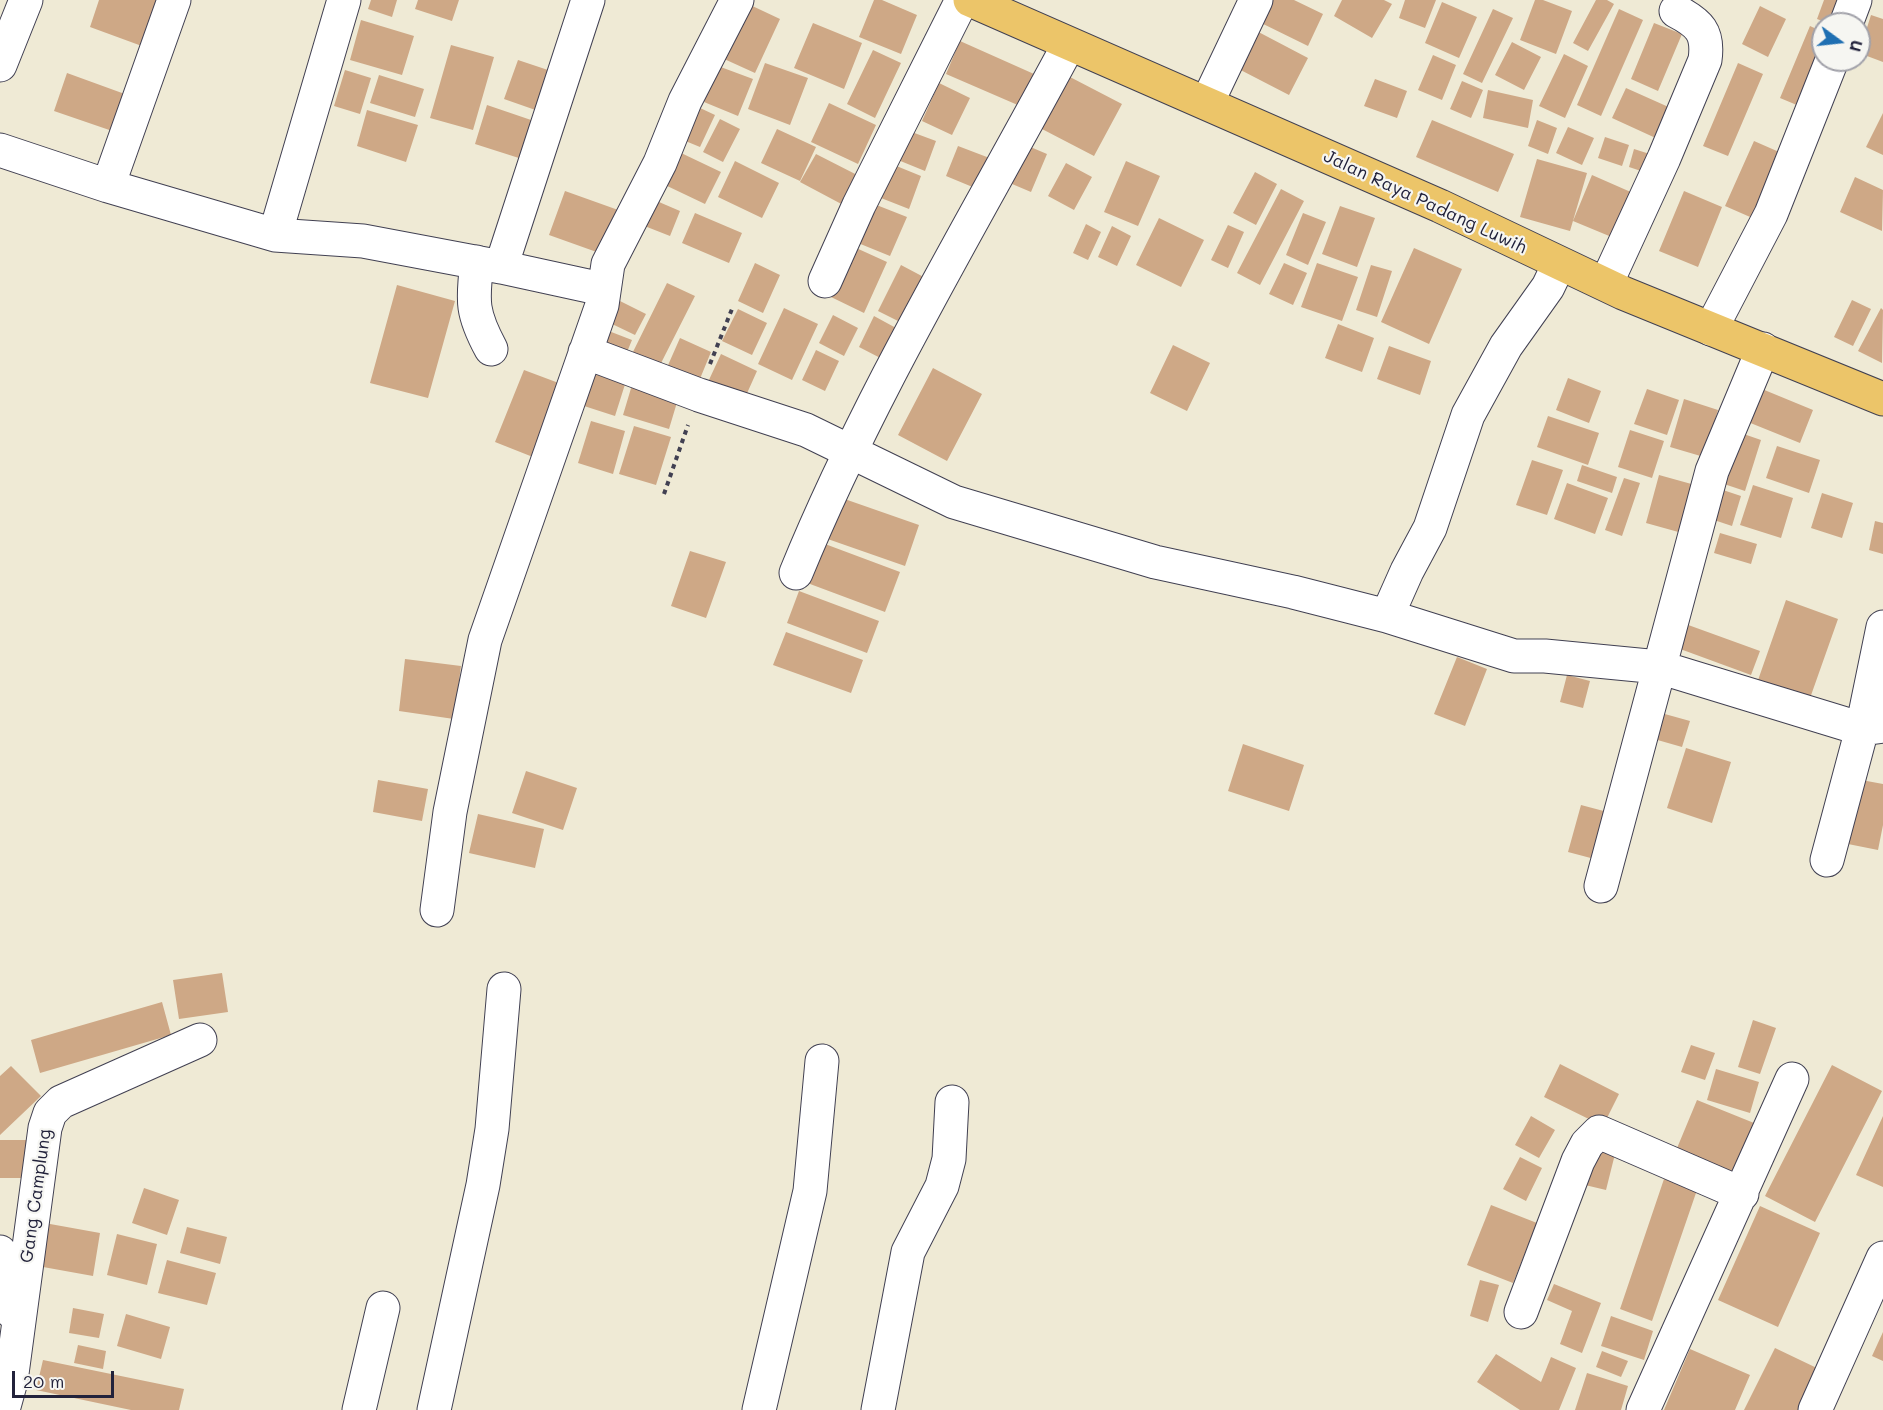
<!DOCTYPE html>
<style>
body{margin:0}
#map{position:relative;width:1883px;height:1410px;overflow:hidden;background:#efead5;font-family:Mali,sans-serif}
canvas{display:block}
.north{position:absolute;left:1811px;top:12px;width:60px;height:60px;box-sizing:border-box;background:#f6f6f2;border:2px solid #a1a1a9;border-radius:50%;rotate:105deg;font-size:16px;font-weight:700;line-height:24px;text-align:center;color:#22223b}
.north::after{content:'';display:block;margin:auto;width:21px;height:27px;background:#1f6fb2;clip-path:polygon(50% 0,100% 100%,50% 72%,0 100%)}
.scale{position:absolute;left:12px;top:1371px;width:102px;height:27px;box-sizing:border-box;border:3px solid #22223b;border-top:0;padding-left:8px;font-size:18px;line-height:21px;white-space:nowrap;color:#22223b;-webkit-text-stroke:4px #f6f6f2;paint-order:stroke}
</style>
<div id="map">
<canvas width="1883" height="1410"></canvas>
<div class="north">U</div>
<div class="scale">20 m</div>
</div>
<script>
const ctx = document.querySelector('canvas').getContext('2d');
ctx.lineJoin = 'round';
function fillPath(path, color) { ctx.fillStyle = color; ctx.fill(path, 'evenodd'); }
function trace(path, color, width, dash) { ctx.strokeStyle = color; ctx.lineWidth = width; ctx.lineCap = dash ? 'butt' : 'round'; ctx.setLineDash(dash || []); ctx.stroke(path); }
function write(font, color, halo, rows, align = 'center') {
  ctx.font = font + ' Mali,sans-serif'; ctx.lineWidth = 4.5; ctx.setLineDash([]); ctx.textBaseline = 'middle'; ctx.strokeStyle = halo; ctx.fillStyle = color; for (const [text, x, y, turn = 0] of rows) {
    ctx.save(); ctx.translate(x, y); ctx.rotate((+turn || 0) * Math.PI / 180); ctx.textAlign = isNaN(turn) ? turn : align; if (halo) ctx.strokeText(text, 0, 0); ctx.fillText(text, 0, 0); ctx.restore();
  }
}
const building = new Path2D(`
 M99,0H167L150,49L90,27Z
 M371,0H397L392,17L368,9Z
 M418,0H459L452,21L415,9Z
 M874,0H882L917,15L901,54L859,37Z
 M1259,0H1294L1323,14L1308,46L1251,18Z
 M1342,0H1384L1392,4L1372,38L1334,16Z
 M1405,0H1436L1425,28L1399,18Z
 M1535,0H1543L1572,11L1556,54L1520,40Z
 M1596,0H1607L1614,4L1588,51L1573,43Z
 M1824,0H1852L1830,24L1817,19Z
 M1442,2L1477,17L1459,58L1425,43Z
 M746,3L780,19L755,73L722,58Z
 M1760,6L1786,19L1768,57L1742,44Z
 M1493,9L1513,18L1482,83L1463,74Z
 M1619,9L1643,20L1601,116L1577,105Z
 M1871,15L1883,19V62L1859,53Z
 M361,20L414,36L402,75L350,60Z
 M813,23L862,43L844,89L794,68Z
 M1654,23L1682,34L1658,91L1631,79Z
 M1810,26L1823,32V60L1804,108L1780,98Z
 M1249,27L1308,58L1289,95L1229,64Z
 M960,41L1034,74L1020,106L946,74Z
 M1512,42L1541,57L1524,90L1495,75Z
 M451,45L494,57L473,130L430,118Z
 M873,50L901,63L875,118L847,104Z
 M1564,54L1588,66L1565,118L1539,106Z
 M1433,55L1456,65L1442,100L1418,90Z
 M518,60L557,73L544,113L504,99Z
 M765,63L808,78L790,125L748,109Z
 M1738,63L1763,74L1728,156L1703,146Z
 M718,66L753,79L738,116L704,102Z
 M345,70L371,78L360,114L334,106Z
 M67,73L133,97L121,134L54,111Z
 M379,75L424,89L415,117L370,103Z
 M1070,77L1122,104L1094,156L1042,129Z
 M1375,79L1407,91L1397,118L1364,106Z
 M1462,81L1483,90L1471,118L1450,109Z
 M939,83L970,98L952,135L922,121Z
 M1626,88L1673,109L1660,140L1612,118Z
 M1488,90L1533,100L1528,128L1483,118Z
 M829,103L876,125L858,164L811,142Z
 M487,105L534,121L522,159L475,144Z
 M698,107L715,115L700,147L683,140Z
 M367,110L418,125L406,162L357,146Z
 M1883,113V155L1866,147Z
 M720,119L740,129L723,162L703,152Z
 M1432,120L1514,154L1498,192L1416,157Z
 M1537,120L1557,128L1548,154L1528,146Z
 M1568,127L1594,138L1582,165L1556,153Z
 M777,129L816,147L800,181L761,163Z
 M909,131L936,141L925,171L898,160Z
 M1605,137L1629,145L1622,166L1598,158Z
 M1754,141L1786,155L1757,220L1725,206Z
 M1021,143L1047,154L1031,192L1005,181Z
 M958,146L1000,162L987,193L946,176Z
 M1634,149L1656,156L1650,174L1629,167Z
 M679,152L721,172L705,204L663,184Z
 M816,154L863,178L847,207L800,182Z
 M1537,159L1587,173L1570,231L1520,217Z
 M735,161L779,183L762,218L718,197Z
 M1126,161L1160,176L1138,226L1104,212Z
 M1066,163L1092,177L1074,210L1048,196Z
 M894,165L921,176L909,209L881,198Z
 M1255,172L1277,184L1256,225L1233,213Z
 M1592,175L1633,193L1614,238L1573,221Z
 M1855,177L1883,190L1882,231L1840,212Z
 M1281,189L1304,201L1260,285L1237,273Z
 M565,191L621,211L605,255L549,235Z
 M1684,191L1722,207L1698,267L1659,251Z
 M652,199L680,211L670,236L642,225Z
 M874,204L907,217L890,256L858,243Z
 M1340,206L1375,218L1357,267L1322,254Z
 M695,213L742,233L729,263L682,243Z
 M1303,213L1326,222L1308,265L1286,255Z
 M1159,218L1204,240L1181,287L1136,265Z
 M1086,224L1101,232L1088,260L1073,253Z
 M1228,225L1244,232L1228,268L1211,260Z
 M1112,226L1131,236L1117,266L1098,257Z
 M854,247L887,262L864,313L831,297Z
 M1414,248L1462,269L1429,344L1381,322Z
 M755,263L780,275L763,313L738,301Z
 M1284,263L1307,273L1293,305L1269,294Z
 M1317,263L1358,277L1342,321L1301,307Z
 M901,265L935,283L912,328L878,311Z
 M1371,265L1392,271L1377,317L1356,310Z
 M667,283L695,296L656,373L629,360Z
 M397,285L455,301L428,398L370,383Z
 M1852,300L1871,309L1853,346L1834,337Z
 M620,301L646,314L635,335L610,323Z
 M784,308L818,324L792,380L758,364Z
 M1881,308L1883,310L1882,363L1858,351Z
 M738,309L767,323L752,355L722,341Z
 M833,315L858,328L844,356L819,343Z
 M874,316L907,334L892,364L859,347Z
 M1338,324L1374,338L1362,372L1325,358Z
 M601,328L632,340L622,364L591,351Z
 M680,338L711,352L697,386L665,372Z
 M1173,345L1210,363L1187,411L1150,393Z
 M1389,346L1431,361L1420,395L1377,379Z
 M816,350L839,361L825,391L802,380Z
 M721,354L757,371L744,400L708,382Z
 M592,368L627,378L615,416L581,405Z
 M933,368L982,394L947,461L898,435Z
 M524,370L572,388L543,461L495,442Z
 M1568,378L1601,391L1589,423L1556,410Z
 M632,385L678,399L669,429L623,415Z
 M1647,389L1679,400L1667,435L1634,424Z
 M1762,389L1813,410L1800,443L1748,422Z
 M1684,399L1718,410L1704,457L1670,447Z
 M1548,416L1599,433L1588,465L1537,447Z
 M591,421L625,431L613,474L578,463Z
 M634,426L671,437L656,485L619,474Z
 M1630,430L1664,441L1652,478L1618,467Z
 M1735,431L1761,440L1745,491L1718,482Z
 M1777,446L1820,460L1809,493L1766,478Z
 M1532,460L1563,470L1547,515L1516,505Z
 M1582,465L1617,477L1612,493L1577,481Z
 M1659,475L1695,485L1682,533L1646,523Z
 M1624,478L1640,483L1622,536L1605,530Z
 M1567,483L1608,498L1595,534L1554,519Z
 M1753,485L1793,498L1781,538L1740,525Z
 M1714,487L1741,496L1732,526L1705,517Z
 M1822,493L1853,503L1842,538L1811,528Z
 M836,496L919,525L905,566L822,537Z
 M1875,521L1883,523V554L1869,550Z
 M1720,533L1757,544L1751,564L1714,553Z
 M817,541L900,572L885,612L802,581Z
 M690,551L726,562L706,618L671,606Z
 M799,591L879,621L867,653L787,623Z
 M1786,600L1838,619L1809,701L1757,683Z
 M1680,622L1760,651L1751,675L1672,646Z
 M786,632L863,660L851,693L773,665Z
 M1457,657L1487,669L1465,726L1434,714Z
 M405,659L461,666L454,719L399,711Z
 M1567,675L1590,681L1583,708L1560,702Z
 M1654,711L1690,721L1682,747L1647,737Z
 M1243,744L1304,765L1289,811L1228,791Z
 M1686,748L1731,762L1712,823L1667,808Z
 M526,771L577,788L563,830L512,813Z
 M1856,779L1883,784V825L1878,850L1843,843Z
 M378,780L428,789L422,821L373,812Z
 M1581,805L1615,814L1602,861L1568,852Z
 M478,814L544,829L535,868L469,853Z
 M222,973L228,1012L179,1019L173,980Z
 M162,1002L171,1035L40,1073L31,1040Z
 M1753,1020L1776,1028L1760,1074L1738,1067Z
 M1691,1045L1715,1053L1705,1080L1681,1072Z
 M1560,1064L1619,1094L1603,1126L1544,1097Z
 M1832,1065L1882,1091L1815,1222L1765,1196Z
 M11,1066L41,1096L0,1135V1076Z
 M1716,1069L1759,1082L1750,1113L1707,1100Z
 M1697,1100L1759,1125L1736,1179L1675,1153Z
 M1531,1116L1555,1130L1539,1158L1515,1145Z
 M1883,1116V1187L1856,1175Z
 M0,1140H29V1178H0Z
 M1593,1149L1615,1154L1606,1190L1585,1185Z
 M1520,1157L1542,1168L1526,1201L1503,1189Z
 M1664,1179L1697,1190L1652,1321L1620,1309Z
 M144,1188L179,1200L167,1235L132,1223Z
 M1491,1205L1537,1223L1513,1283L1467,1265Z
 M1760,1206L1820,1233L1778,1327L1718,1300Z
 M39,1222L100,1233L93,1276L32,1265Z
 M187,1227L227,1237L220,1264L180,1253Z
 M117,1234L157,1244L147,1285L107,1275Z
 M167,1260L216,1273L207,1305L158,1293Z
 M1480,1280L1499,1285L1488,1322L1470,1316Z
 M1554,1284L1601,1303L1582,1353L1560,1344L1572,1311L1547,1300Z
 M73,1308L104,1314L99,1338L69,1333Z
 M126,1314L170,1327L161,1359L117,1346Z
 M1611,1316L1653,1331L1644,1360L1601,1346Z
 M1883,1332V1361L1872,1356Z
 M78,1345L106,1351L103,1369L74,1363Z
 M1775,1348L1821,1370L1802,1410H1744Z
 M1690,1349L1750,1375L1735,1410H1664Z
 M1602,1351L1628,1361L1621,1377L1596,1367Z
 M1496,1354L1541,1382L1551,1357L1576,1368L1559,1410H1520L1477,1382Z
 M43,1360L184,1389L179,1410H131L36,1390Z
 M1587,1373L1628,1386L1621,1410H1575Z`);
const path = new Path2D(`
 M710,364L732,309
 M664,494L688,425`);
const street = new Path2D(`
 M588,0L501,267L602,289
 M1846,24L1855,0
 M0,65L26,0
 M1207,103L1256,0
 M0,150L108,186L275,235L363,241L501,267
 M108,186L174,0
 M275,235L344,0
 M477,262C472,302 472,314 491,349
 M1559,264L1548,287L1506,346L1468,415L1430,528L1407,571L1387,616L1514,656H1545L1659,667L1862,729L1883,726
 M825,281L859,205L962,0
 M1606,284L1664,158L1705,60C1709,32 1699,23 1676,11
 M1711,329L1771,214L1832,60
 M585,352L699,395L806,430L954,502L1155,562L1293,592L1387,616
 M796,573C870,392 976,218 1068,46
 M1827,860L1862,729L1883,627
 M1601,886L1712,471L1763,349
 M437,910L450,812L485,640L602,305L608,264L660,163L685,101L737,0
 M0,1252L12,1312
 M1521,1312L1578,1161L1587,1144L1599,1132L1742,1194
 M3,1410L11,1381L45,1128L50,1113L61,1102L200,1040
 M359,1410L383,1308
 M434,1410L483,1185L492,1129L504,989
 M759,1410L810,1191L822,1061
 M878,1410L908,1252L942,1186L949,1159L952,1102
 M1643,1410L1792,1079
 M1815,1410L1883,1258`);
const primary = new Path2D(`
 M970,0L1440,206L1623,293L1883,399`);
const streetNames = [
 ["Jalan Raya Padang Luwih",1425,202,25],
 ["Gang Camplung",36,1196,-82]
];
fillPath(building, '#cea886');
trace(street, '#414052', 35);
trace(primary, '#414052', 35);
trace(path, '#414052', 4, [4.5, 4.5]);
trace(street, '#fff', 33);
trace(primary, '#ecc569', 33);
write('18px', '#22223b', '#f6f6f2', streetNames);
</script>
